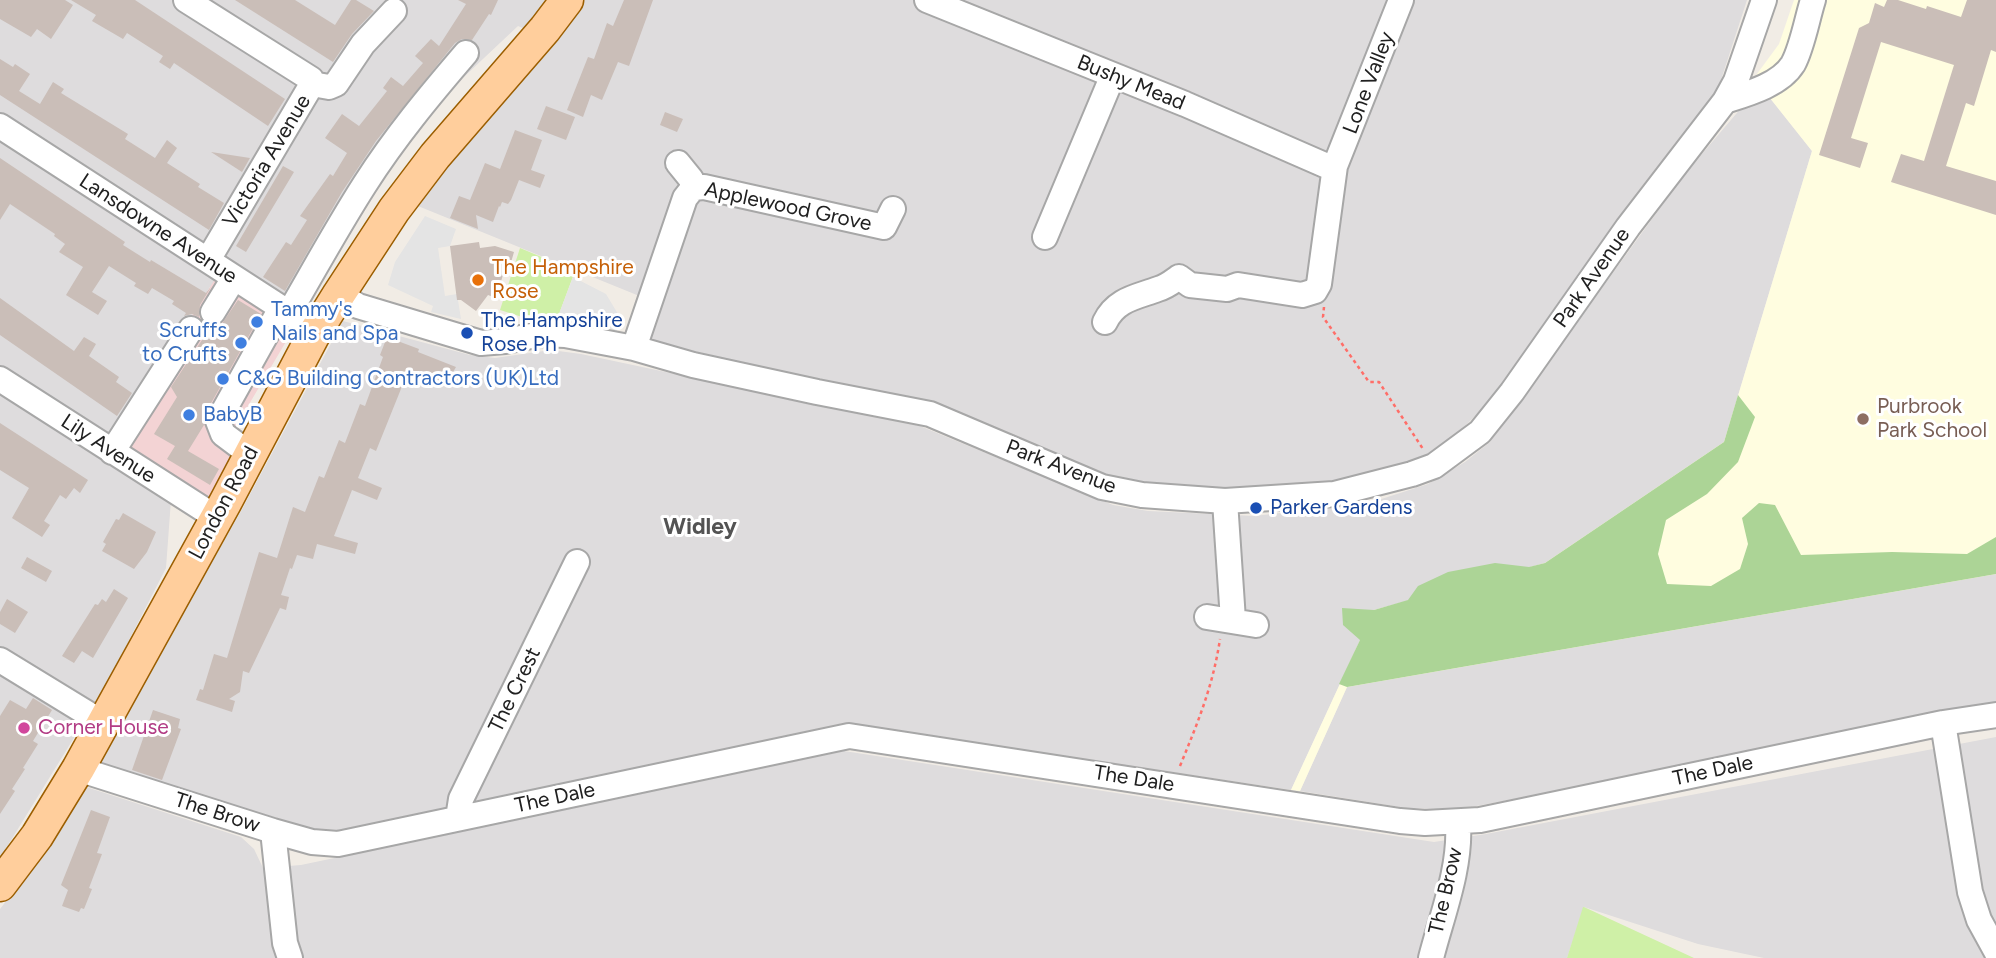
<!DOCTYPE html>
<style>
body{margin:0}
canvas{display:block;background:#f1ece5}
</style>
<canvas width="1996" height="958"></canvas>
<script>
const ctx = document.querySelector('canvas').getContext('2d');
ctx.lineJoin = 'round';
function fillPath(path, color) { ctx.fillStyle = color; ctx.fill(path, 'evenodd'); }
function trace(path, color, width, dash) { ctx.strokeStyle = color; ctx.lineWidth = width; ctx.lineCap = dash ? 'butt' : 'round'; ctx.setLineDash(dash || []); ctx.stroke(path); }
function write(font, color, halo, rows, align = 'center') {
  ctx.font = font + ' Figtree,sans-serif'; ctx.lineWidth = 6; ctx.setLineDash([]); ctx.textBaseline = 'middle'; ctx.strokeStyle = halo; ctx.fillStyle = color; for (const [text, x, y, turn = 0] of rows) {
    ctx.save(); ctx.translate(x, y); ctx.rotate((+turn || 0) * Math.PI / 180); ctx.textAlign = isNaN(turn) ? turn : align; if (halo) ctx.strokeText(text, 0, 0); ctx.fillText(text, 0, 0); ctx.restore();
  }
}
const residential = new Path2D(`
 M0,0H548L525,29L518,26L432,107L380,171L302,299L210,287L102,456L171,500L166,568L104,689L0,858Z
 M584,0H1747L1719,86L1705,110L1642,186L1507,378L1477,414L1446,445L1417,461L1392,470L1316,484L1213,489L1148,484L1114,478L937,403L819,380L654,342L651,335L659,304L413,204L435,167Z
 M1766,93L1812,151L1724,442L1545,563L1374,610L1291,790L844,723L473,803L338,831H320L96,763L240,513L343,321L470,355L495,358L551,350L581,354L920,426L1113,505L1148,511L1254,516L1369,503L1428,484L1465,462L1490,442L1684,175L1742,107Z
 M1996,574V709L1455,810L1406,808L1300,791L1347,687Z
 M1996,737V958H1764L1698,944L1584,907L1567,958H0V909L48,847L83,786L241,837L254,849L263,868L301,865L844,751L1434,842L1486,834Z`);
const commercial = new Path2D(`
 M217,276L294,328L225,445L234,452L209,498L114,438Z`);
const education = new Path2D(`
 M1794,0H1996V574L1347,687L1300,791L1291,790L1374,610L1545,563L1724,442L1812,151L1754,78L1779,44Z`);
const grass = new Path2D(`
 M520,248L575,271L556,322H538L500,310Z
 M1583,907H1584L1694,958H1567Z`);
const forest = new Path2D(`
 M1738,395L1755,417L1738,462L1707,494L1666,520L1658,554L1667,584L1711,586L1740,569L1748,544L1742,518L1759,503L1775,505L1801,555L1892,552L1967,554L1996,537V574L1347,687L1339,684L1360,640L1343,625L1342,608L1374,610L1408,600L1418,586L1448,572L1495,563L1529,567L1545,563L1724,442Z`);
const parking = new Path2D(`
 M425,216L456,229L450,246L438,248L445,296L457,294L461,319L431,312L433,306L388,285L395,262Z
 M573,277L606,294L618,314L617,331L571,322H556Z`);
const building = new Path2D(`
 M0,0H65L73,5L51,39L37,29L31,37L0,19Z
 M71,0H135L285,99L268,126L174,63L170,69L159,62L163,56L127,33L123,39L92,21L96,15Z
 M235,0H295L335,25L351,0H356L374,11L352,34L333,62Z
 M458,0H498L491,15L489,14L472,40L462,39L455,43L376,141L342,192L285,291L263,277L286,242L291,245L307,220L300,216L330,174L333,176L347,153L325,138L342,114L359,126L387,91L383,88L391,77L403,86L423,63L415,56L431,39L439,46L466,4Z
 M624,0H653L629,66L618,62L602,100L591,95L583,117L567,110L588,57L594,59L607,23L613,26Z
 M1887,0H1898L1926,9L1927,6L1961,17L1967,0H1996V52L1991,50L1974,106L1966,103L1946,166L1996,181V215L1891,182L1901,154L1924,161L1954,65L1881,42L1851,138L1868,143L1860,168L1819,155L1859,28L1869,23L1875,3L1884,7Z
 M0,59L13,67L15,64L30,74L19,91L40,104L53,82L64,89L61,93L128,134L125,139L155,158L167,140L177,148L167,163L200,184L198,187L224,203L209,230L0,95Z
 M546,106L575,117L566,140L537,129Z
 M665,112L683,119L677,132L660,125Z
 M515,130L542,140L531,170L545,175L540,188L519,180L511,200L508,204L502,202L500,207L499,206L493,222L476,215L478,229L450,218L459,196L470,200L485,163L500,169Z
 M211,152L250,158L242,172Z
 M0,158L125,242L123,245L150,262L151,260L206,293L211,287L200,305L199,317L192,314L184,316L186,313L172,304L174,301L152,288L148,294L134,286L136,283L109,266L92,292L107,301L98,315L66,295L83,267L59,252L65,244L54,236L55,234L10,204L0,220Z
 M283,166L294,172L246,252L236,246Z
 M479,242L480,248L495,246L514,252L510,266L506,265L496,298L488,295L476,311L461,300H457L450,246Z
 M0,298L74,351L84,337L96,344L89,356L119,377L116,382L132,393L117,416L0,335Z
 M238,300L261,314L205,414L204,425L188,451L219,469L210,485L167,459L175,446L154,434L177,397L171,387L204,337L205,324L213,327L221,325Z
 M387,337L419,349L418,352L456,367L446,384L409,369L376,451L370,448L358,478L382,488L377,500L352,490L334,536L358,543L355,554L317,544L313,559L297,555L292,569L290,568L281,595L289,597L286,610L280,608L249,673L243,671L240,692L229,699L235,701L232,712L196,700L200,689L203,690L214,654L227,658L259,552L277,558L293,507L305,512L319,476L324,478L339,440L345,443L360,404L365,406L383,357L380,355Z
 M0,423L88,480L80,493L74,488L66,499L60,495L44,521L50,525L42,537L12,518L29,488L0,470Z
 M123,513L156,532L147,552L134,569L102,551L106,544L103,542L116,519L119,520Z
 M27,557L52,571L46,582L21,568Z
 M114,589L128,598L93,658L82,651L74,663L62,656L95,604L98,605L102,599L106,602Z
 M7,599L28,612L15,633L0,624V612Z
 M33,698L52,710L33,741L38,744L23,768L25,769L12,789L15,791L0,814V716L10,700L26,709Z
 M153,710L180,719L178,728L181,729L162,780L132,770Z
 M91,810L110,817L97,853L102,854L89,888L92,889L84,909L81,908L79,912L62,906L68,890L61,885Z`);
const path = new Path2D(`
 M1324,307L1323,317L1369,382H1379L1423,449
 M1180,766C1198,722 1213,686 1220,639`);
const minor = new Path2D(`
 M186,0L311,79L312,84L208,260
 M927,0L1185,104L1327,166H1335
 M312,84L329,87L336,84L363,44L394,11
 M1725,101C1747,94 1780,85 1793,64C1802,48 1807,19 1813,0
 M0,126L317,331
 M678,163L691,179L693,188
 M1045,237L1113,75
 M339,294L358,306L481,343L505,341L542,334L565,335L634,348L693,365L817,392L930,414L1102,487L1142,495L1225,501L1334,494L1412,474L1434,466L1480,432L1512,392L1628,227L1725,101L1736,81L1764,0
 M213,312L234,278
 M289,313C314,270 338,226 365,184C395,137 430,95 466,53
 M1105,322C1116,299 1137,297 1158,289C1166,287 1172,282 1179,277L1190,285L1227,289L1238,285L1302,295L1315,291L1319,284L1335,166L1401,0
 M634,348L685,198L693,188L704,187L884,227L893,209
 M0,379L217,518
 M112,452L191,329
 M251,455L223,434L218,421L281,308
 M1225,501L1233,620
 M1207,617L1256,625
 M0,660L103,723
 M1943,723L1970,892L1979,920L1996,951
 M78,769L273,831L312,842L338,844L849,736L1400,821L1425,823L1480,820L1943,723L1996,715
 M458,818L461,799L577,562
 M273,831L285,943L290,958
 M1431,958C1442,915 1461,868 1458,823`);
const major = new Path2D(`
 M0,885L37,836L78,769L225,503L313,336L339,294L394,210L435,156L545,29L567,0`);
const markers = [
 [478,280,7,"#e8710a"],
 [257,322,7,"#3f7fe0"],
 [467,333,7,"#1a4fb4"],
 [241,343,7,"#3f7fe0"],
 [223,379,7,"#3f7fe0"],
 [189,415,7,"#3f7fe0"],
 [1863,419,7,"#8d6e63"],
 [1256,508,7,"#1a4fb4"],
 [24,728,7,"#d1479c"]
];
const streetNames = [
 ["Bushy Mead",1131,83,22],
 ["Lone Valley",1369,83,-69],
 ["Victoria Avenue",267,161,-59],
 ["Applewood Grove",788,207,12],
 ["Lansdowne Avenue",158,229,33],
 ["Park Avenue",1592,278,-55],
 ["Lily Avenue",108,449,33],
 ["Park Avenue",1061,467,21],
 ["London Road",224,503,-62],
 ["The Crest",515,690,-64],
 ["The Dale",1713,771,-12],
 ["The Dale",1134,779,9],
 ["The Dale",555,798,-12],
 ["The Brow",217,813,18],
 ["The Brow",1446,891,-77]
];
const foodNames = [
 ["The Hampshire",492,268],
 ["Rose",492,292]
];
const shopNames = [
 ["Tammy's",271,310],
 ["Nails and Spa",271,334],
 ["Scruffs",227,331,"right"],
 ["to Crufts",227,355,"right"],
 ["C&G Building Contractors (UK)Ltd",237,379],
 ["BabyB",203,415]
];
const transitNames = [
 ["The Hampshire",481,321],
 ["Rose Ph",481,345],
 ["Parker Gardens",1270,508]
];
const educationNames = [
 ["Purbrook",1877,407],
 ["Park School",1877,431]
];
const hotelNames = [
 ["Corner House",38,728]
];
const neighbourhoodNames = [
 ["Widley",700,527]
];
fillPath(residential, '#dedcdd');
fillPath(commercial, '#f3d3d4');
fillPath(education, '#fffde0');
fillPath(grass, '#cff0a7');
fillPath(forest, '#acd496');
fillPath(parking, '#e4e4e4');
fillPath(building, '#cabeb8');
trace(minor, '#a7a7a7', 28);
trace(major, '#9b5e00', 35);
trace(path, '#ff6e68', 2.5, [3.5, 3.5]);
trace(minor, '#fff', 24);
trace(major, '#ffce9c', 32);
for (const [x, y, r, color] of markers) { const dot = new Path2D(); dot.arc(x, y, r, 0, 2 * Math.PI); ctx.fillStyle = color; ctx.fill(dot); trace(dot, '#fff', 2.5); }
write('21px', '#202020', '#fff', streetNames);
write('21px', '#c56008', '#fff', foodNames, 'left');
write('21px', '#366cbe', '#fff', shopNames, 'left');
write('21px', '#164399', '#fff', transitNames, 'left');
write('21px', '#785e54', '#fff', educationNames, 'left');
write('21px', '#b23c85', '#fff', hotelNames, 'left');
write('bold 23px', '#535353', '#fff', neighbourhoodNames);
</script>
